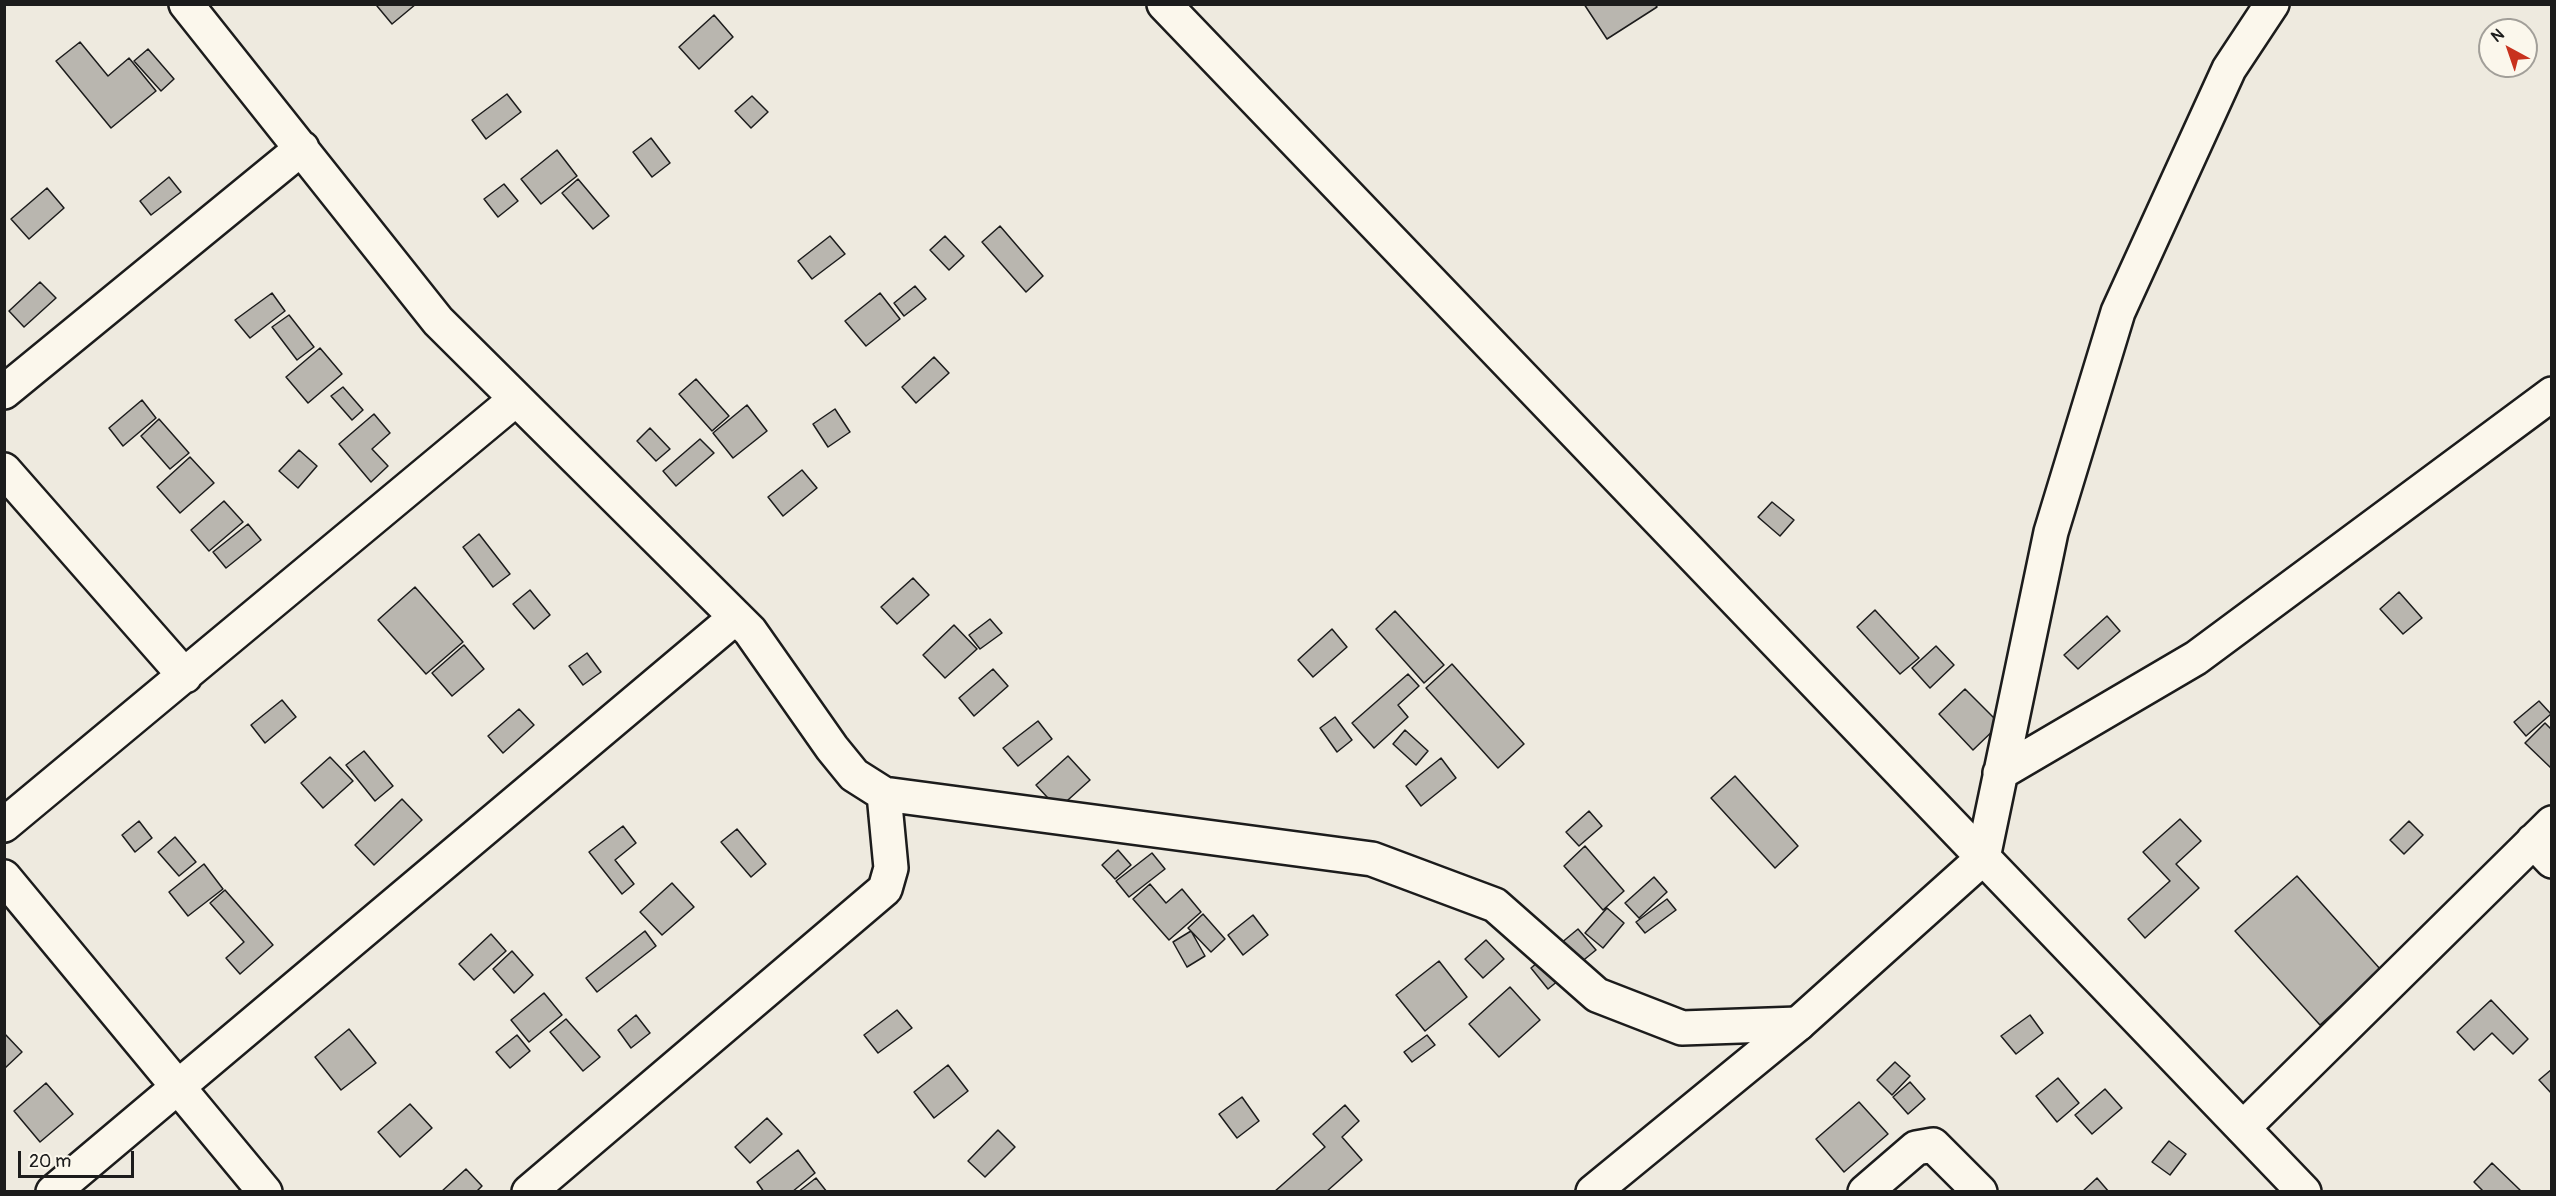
<!DOCTYPE html>
<style>
body{margin:0}
#map{position:relative;width:2556px;height:1196px;overflow:hidden;background:#eeeadf;font-family:Pangolin,sans-serif}
canvas{display:block}
.frame{position:absolute;inset:0;border:6px solid #1c1c1c;pointer-events:none}
.north{position:absolute;left:2478px;top:18px;width:60px;height:60px;box-sizing:border-box;background:#fbf7ec;border:2px solid #a29f99;border-radius:50%;rotate:320deg;font-size:16px;font-weight:700;line-height:24px;text-align:center;color:#1c1c1c}
.north::after{content:'';display:block;margin:auto;width:21px;height:27px;background:#c8321e;clip-path:polygon(50% 0,100% 100%,50% 72%,0 100%)}
.scale{position:absolute;left:18px;top:1151px;width:116px;height:27px;box-sizing:border-box;border:3px solid #1c1c1c;border-top:0;padding-left:8px;font-size:18px;line-height:21px;white-space:nowrap;color:#1c1c1c;-webkit-text-stroke:4px #fbf7ec;paint-order:stroke}
</style>
<div id="map">
<canvas width="2556" height="1196"></canvas>
<div class="frame"></div>
<div class="north">N</div>
<div class="scale">20 m</div>
</div>
<script>
const ctx = document.querySelector('canvas').getContext('2d');
ctx.lineJoin = 'round';
function fillPath(path, color) { ctx.fillStyle = color; ctx.fill(path, 'evenodd'); }
function trace(path, color, width, dash) { ctx.strokeStyle = color; ctx.lineWidth = width; ctx.lineCap = dash ? 'butt' : 'round'; ctx.setLineDash(dash || []); ctx.stroke(path); }
const building = new Path2D(`
 M379,4H416L392,24L377,6Z
 M1584,4H1655L1657,7L1607,39Z
 M714,15L733,37L699,69L679,47Z
 M80,42L108,76L129,58L156,91L111,128L56,61Z
 M148,49L174,79L161,91L134,61Z
 M507,94L521,112L486,139L472,120Z
 M752,96L768,112L751,128L735,111Z
 M651,138L670,163L652,177L633,152Z
 M557,150L577,176L541,204L521,179Z
 M169,177L181,192L151,215L140,201Z
 M578,179L609,216L593,229L562,193Z
 M504,184L518,201L498,217L484,199Z
 M47,188L64,208L29,239L11,219Z
 M1000,226L1043,276L1026,292L982,242Z
 M830,236L845,254L812,279L798,261Z
 M945,236L964,256L949,270L930,250Z
 M40,282L56,298L24,327L9,311Z
 M915,286L926,299L904,316L894,303Z
 M272,293L285,311L250,338L235,320Z
 M880,293L900,319L866,346L845,321Z
 M289,315L314,347L297,360L272,327Z
 M320,348L342,374L308,403L286,377Z
 M934,357L949,373L916,403L902,387Z
 M696,379L729,416L712,431L679,394Z
 M343,387L363,410L352,420L331,396Z
 M142,400L156,418L123,446L109,428Z
 M747,405L767,431L733,458L713,433Z
 M835,409L850,432L828,447L813,424Z
 M374,414L390,433L372,449L388,466L371,482L339,444Z
 M159,419L189,453L170,469L141,436Z
 M650,428L670,449L656,461L637,441Z
 M700,439L714,453L676,486L663,471Z
 M299,450L317,466L298,488L279,471Z
 M190,457L214,483L180,513L157,487Z
 M802,470L817,488L783,516L768,497Z
 M224,501L243,522L209,551L191,530Z
 M1772,502L1794,520L1780,536L1758,517Z
 M248,524L261,540L226,568L213,552Z
 M479,534L510,574L493,587L463,547Z
 M913,578L929,595L897,624L881,607Z
 M415,587L463,642L426,674L378,620Z
 M530,590L550,615L534,629L513,604Z
 M2399,592L2422,618L2403,634L2380,609Z
 M1875,610L1919,658L1900,674L1857,627Z
 M1395,611L1444,665L1424,683L1376,629Z
 M2107,616L2120,631L2078,669L2064,655Z
 M990,619L1002,633L980,649L969,635Z
 M954,625L977,649L945,678L923,655Z
 M1332,629L1347,647L1313,677L1298,660Z
 M464,645L484,669L452,696L432,673Z
 M1936,646L1954,665L1930,688L1912,668Z
 M587,653L601,672L583,685L569,666Z
 M1452,664L1524,744L1498,768L1426,688Z
 M993,669L1008,686L974,716L959,698Z
 M1408,674L1419,686L1398,705L1408,717L1374,748L1352,723Z
 M1965,689L2000,724L1973,750L1939,714Z
 M282,700L296,717L265,743L251,725Z
 M2539,701L2551,714L2526,736L2514,722Z
 M519,709L534,725L503,753L488,736Z
 M1335,717L1352,740L1337,752L1320,728Z
 M1038,721L1052,739L1018,766L1003,748Z
 M2545,723L2552,730V769L2525,743Z
 M1405,730L1428,751L1416,765L1393,744Z
 M364,751L393,786L375,801L346,765Z
 M1068,756L1090,780L1058,809L1036,785Z
 M330,757L353,781L323,808L301,783Z
 M1441,758L1456,778L1421,806L1406,786Z
 M1735,776L1798,846L1775,868L1711,798Z
 M402,799L422,820L374,865L355,845Z
 M1589,811L1602,826L1579,846L1566,832Z
 M2180,819L2201,841L2176,864L2199,888L2145,938L2128,919L2170,881L2143,852Z
 M139,821L152,838L135,852L122,835Z
 M2409,821L2423,835L2404,854L2390,840Z
 M623,826L636,843L615,860L634,884L622,894L589,852Z
 M737,829L766,864L751,877L721,842Z
 M175,837L196,862L179,876L158,852Z
 M1585,846L1624,891L1603,910L1564,866Z
 M1118,850L1131,865L1115,879L1102,865Z
 M1152,853L1165,869L1129,897L1116,881Z
 M204,864L223,889L188,916L169,892Z
 M2297,876L2381,970L2320,1025L2235,931Z
 M1654,877L1667,892L1639,918L1625,903Z
 M672,883L694,907L662,935L640,912Z
 M1150,884L1166,903L1182,889L1201,912L1169,940L1133,899Z
 M225,890L273,945L240,974L226,958L244,942L210,903Z
 M1667,899L1676,910L1645,933L1636,922Z
 M1607,908L1624,923L1603,948L1585,933Z
 M1203,914L1225,939L1211,952L1188,928Z
 M1253,915L1268,935L1243,955L1228,935Z
 M1578,929L1596,950L1548,989L1531,968Z
 M645,931L656,946L597,992L586,978Z
 M1191,931L1205,956L1187,967L1173,942Z
 M491,934L506,951L474,980L459,964Z
 M1486,940L1504,959L1483,978L1465,959Z
 M512,951L533,975L514,993L493,969Z
 M1439,961L1467,997L1425,1031L1396,995Z
 M1510,987L1540,1020L1499,1057L1469,1024Z
 M544,993L562,1015L529,1042L511,1020Z
 M2491,1000L2528,1039L2513,1054L2492,1033L2474,1050L2457,1032Z
 M897,1010L912,1028L878,1053L864,1035Z
 M636,1015L650,1033L631,1048L618,1030Z
 M2030,1015L2043,1033L2016,1054L2001,1036Z
 M566,1019L600,1057L583,1071L550,1032Z
 M349,1029L376,1063L341,1090L315,1057Z
 M4,1033L22,1052L4,1069Z
 M517,1035L530,1051L510,1068L496,1052Z
 M1427,1035L1435,1045L1412,1062L1404,1052Z
 M1895,1062L1910,1076L1892,1095L1877,1080Z
 M948,1065L968,1091L934,1118L914,1092Z
 M2552,1069V1094L2539,1080Z
 M2058,1078L2079,1103L2057,1122L2036,1096Z
 M1910,1082L1925,1099L1908,1114L1893,1097Z
 M46,1083L73,1114L40,1142L14,1111Z
 M2105,1089L2122,1108L2092,1134L2075,1115Z
 M1242,1097L1259,1121L1237,1138L1219,1114Z
 M1859,1102L1888,1134L1844,1172L1816,1139Z
 M410,1104L432,1128L400,1157L378,1132Z
 M1345,1105L1359,1121L1342,1137L1362,1160L1326,1192H1274L1325,1147L1313,1134Z
 M767,1118L782,1134L750,1163L735,1147Z
 M998,1130L1015,1147L985,1177L968,1161Z
 M2169,1141L2186,1154L2170,1175L2152,1162Z
 M798,1150L815,1173L792,1192H764L757,1182Z
 M2492,1163L2520,1190L2519,1192H2484L2474,1182Z
 M466,1169L482,1186L476,1192H441Z
 M816,1178L827,1192H798Z
 M2097,1178L2109,1192H2082Z`);
const street = new Path2D(`
 M186,4L438,321L750,631L832,748L854,775L884,794L1372,859L1495,905L1597,995L1682,1028L1798,1024
 M4,392L302,148
 M4,470L185,676
 M2000,773L2196,658L2552,394
 M4,825L516,399
 M2533,841L2552,861
 M1983,858L2051,532L2118,312L2229,69L2272,4
 M4,877L265,1192
 M2243,1128L2552,823
 M53,1192L736,617
 M529,1192L885,889L891,868L884,794
 M1865,1192L1916,1148L1933,1145L1980,1192`);
const secondary = new Path2D(`
 M1164,4L2304,1192
 M1593,1192L1798,1024L1983,858`);
fillPath(building, '#b9b6af');
trace(building, '#1c1c1c', 1.5);
trace(street, '#1c1c1c', 38);
trace(secondary, '#1c1c1c', 38);
trace(street, '#fbf7ec', 33);
trace(secondary, '#fbf7ec', 33);
</script>
